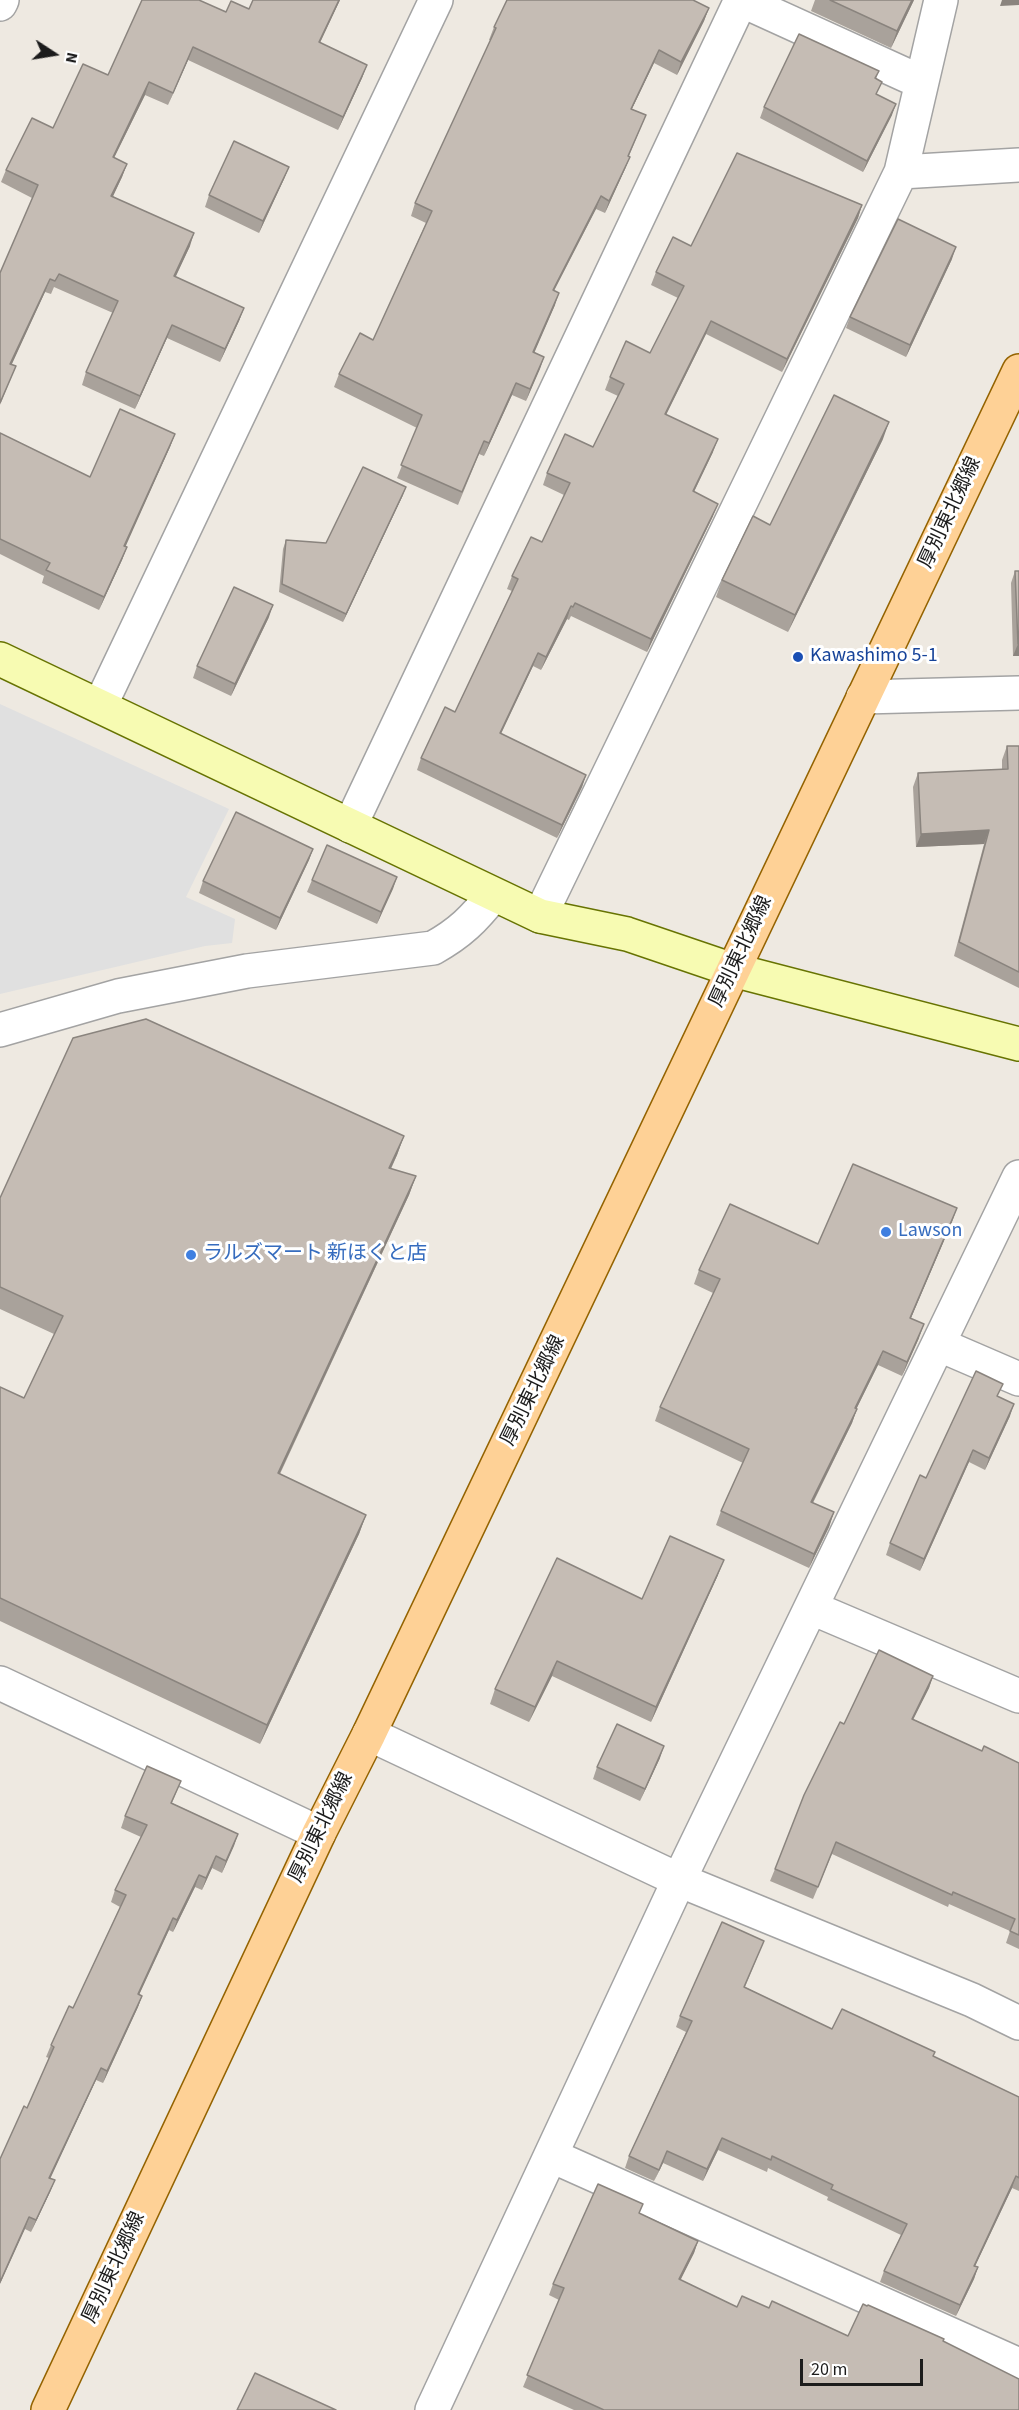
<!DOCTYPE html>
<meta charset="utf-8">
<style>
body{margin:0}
#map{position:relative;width:1019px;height:2410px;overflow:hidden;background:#eee9e1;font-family:"Source Sans 3",sans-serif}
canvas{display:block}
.north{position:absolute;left:24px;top:24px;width:60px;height:60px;-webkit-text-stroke:4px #fff;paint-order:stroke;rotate:102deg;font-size:16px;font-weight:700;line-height:24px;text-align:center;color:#1c1c1c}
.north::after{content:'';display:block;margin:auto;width:21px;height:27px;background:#1c1c1c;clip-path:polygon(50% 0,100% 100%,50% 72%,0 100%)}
.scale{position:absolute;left:800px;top:2359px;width:123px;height:27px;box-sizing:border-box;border:3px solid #1c1c1c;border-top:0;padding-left:8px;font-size:18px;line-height:21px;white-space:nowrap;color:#1c1c1c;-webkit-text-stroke:4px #fff;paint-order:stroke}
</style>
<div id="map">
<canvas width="1019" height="2410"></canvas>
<div class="north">N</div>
<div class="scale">20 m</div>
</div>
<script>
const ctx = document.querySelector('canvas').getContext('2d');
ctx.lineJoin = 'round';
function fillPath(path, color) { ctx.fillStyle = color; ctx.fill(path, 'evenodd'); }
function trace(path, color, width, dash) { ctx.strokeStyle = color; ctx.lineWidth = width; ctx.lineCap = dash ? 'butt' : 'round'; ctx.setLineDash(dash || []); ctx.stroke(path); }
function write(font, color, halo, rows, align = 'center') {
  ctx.font = font + ' "Source Sans 3","Noto Sans JP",sans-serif'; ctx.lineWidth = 6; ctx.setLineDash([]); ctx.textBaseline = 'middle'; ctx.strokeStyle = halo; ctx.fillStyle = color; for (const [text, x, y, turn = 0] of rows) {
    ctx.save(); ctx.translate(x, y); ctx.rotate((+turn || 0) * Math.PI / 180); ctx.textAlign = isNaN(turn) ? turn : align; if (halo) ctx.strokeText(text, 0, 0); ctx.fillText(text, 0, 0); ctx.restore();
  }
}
const parking = new Path2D(`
 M0,704L229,809L186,897L235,919L232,943L205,946L0,994Z`);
const street = new Path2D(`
 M741,0L921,82
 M0,4L2,0
 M901,172L1019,165
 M863,697L1019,693
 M100,706L436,0
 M350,826L741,0
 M540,916L901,172L941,0
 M0,1030L118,996L247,971L433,948C460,933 474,919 493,895
 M940,1345L1019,1379
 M812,1608L1019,1696
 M0,1683L319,1833
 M369,1734L679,1880L972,2000L1019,2023
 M552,2156L1019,2365
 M432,2410L679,1880L1019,1177`);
const secondary = new Path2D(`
 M0,659L540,916L627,934L733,970L1019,1044`);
const primary = new Path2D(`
 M48,2410L319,1833L369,1734L1019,371`);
const wall = new Path2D(`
 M253,0H340L320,43L367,65L362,78L338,130L188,60L168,105L145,95L114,158L127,164L122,177L113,196L190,246L175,277L244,308L239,321L220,362L167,338L135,409L82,385L86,372L113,313L54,287L51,294L45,292L11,365L16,366L0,405L32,198L1,182L6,170L53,128L108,75L226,12L249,9Z
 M815,0H914L891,48L811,11Z
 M709,8L704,21L677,75L654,63L632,109L646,115L629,156L630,157L625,169L605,213L596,209L554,291L555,305L534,352L544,357L526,401L512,395L484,456L479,454L458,505L397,478L417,428L334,387L339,374L373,340L426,223L411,216L415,203L491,40H489L494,27Z
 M879,71L876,79L877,95L892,115L863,172L760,118L764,107Z
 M289,167L284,179L259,233L205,207L209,195Z
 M862,205L858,218L782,372L706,334L666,415L713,452L694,492L713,516L647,652L571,616L569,620L567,619L541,670L533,666L501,734L586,775L582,787L557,838L417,770L421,758L455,712L512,591L507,589L512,576L542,542L564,495L543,485L547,473L593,447L618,396L605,390L610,377L650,353L678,298L651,285L656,272L691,246Z
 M952,259L906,357L846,328L850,317Z
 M0,433L90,477L175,434L170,447L125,546L127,547L122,560L99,610L42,583L44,576L0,554Z
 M883,439L788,632L716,597L722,580L770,525Z
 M403,495L343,622L279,592L283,549L286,540L326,543Z
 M1015,571L1019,656H1013L1011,583Z
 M269,617L231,696L193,678L197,666Z
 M1007,746H1019V988L954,956L984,844L916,847L913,787L918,773L1002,770V760Z
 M313,849L309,860L276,930L199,893L203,881Z
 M397,877L377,924L307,892L312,880Z
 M404,1136L397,1155L391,1169L416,1176L409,1195L280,1474L366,1515L359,1534L260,1744L0,1621V1387L24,1398L54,1334L0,1309V1198Z
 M952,1222L911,1318L919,1338L902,1376L878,1365L856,1409H857L852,1423L813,1503L834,1512L829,1527L809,1568L716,1525L721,1511L743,1463L655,1421L660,1407L713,1293L694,1284L699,1270L818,1244Z
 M998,1396L1010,1416L985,1470L969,1462L920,1571L886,1555L890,1543L926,1478Z
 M718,1575L651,1722L552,1676L529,1722L490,1704L495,1689L642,1599Z
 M933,1676L929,1688L913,1719L982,1751L1019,1763V1949L1006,1943L1010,1931L949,1904L948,1907L832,1854L813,1899L770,1881L775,1869L844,1724Z
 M660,1758L640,1801L593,1779L597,1767Z
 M181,1781L172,1803L238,1834L222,1873L212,1868L202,1890L195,1887L173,1932L169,1930L139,1994L142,1996L138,2007L103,2083L96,2080L50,2178L55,2180L50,2192L31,2232L25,2229L27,2108L49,2058L46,2057L51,2045L73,2008L120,1907L111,1902L115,1890L141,1837L121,1828L125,1816Z
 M764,1941L745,1987L832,2029L933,2056L1019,2097V2191L1012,2188L975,2266L978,2267L974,2279L956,2316L880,2282L884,2271L901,2235L827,2200L828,2197L768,2168L767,2172L718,2150L703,2181L663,2163L654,2181L625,2168L629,2156L686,2032L676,2027L680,2016Z
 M639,2213L698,2241L694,2253L680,2280L737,2307L769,2308L848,2336L944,2341L1019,2410H574L523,2387L559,2300L549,2295L553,2284Z`);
const shadedWall = new Path2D(`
 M339,0H340L314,55L319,42Z
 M912,0H914L891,48L897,31Z
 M1002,0H1019V5L1000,6Z
 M709,8L704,21L677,75L681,62Z
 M193,47L188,60L168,105L173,93Z
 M659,50L654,63L626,121L631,109Z
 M367,65L362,78L338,130L343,117Z
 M149,82L145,95L108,170L113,157Z
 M896,104L892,115L863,172L867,161Z
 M630,157L625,169L605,213L609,201Z
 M127,164L122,177L107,209L111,196Z
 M289,167L284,179L259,233L263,221Z
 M601,196L596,209L548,302L553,290Z
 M862,205L858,218L782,372L787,359Z
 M194,233L190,246L170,289L174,276Z
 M956,247L952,259L906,357L910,345Z
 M50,279L45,292L6,377L10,364Z
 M559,293L555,305L529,365L533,352Z
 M244,308L239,321L220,362L225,349Z
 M711,321L706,334L660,427L665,414Z
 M172,325L167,338L135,409L140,396Z
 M544,357L540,369L526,401L530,389Z
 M516,383L512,395L484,456L489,443Z
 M889,422L883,439L788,632L795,615Z
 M175,434L170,447L120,559L124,546Z
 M718,439L713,452L688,504L693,491Z
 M406,487L403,495L343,622L346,614Z
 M718,504L713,516L647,652L651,639Z
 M127,547L122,560L99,610L104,597Z
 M273,605L269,617L231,696L235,684Z
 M571,606L567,619L541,670L546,657Z
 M1018,644H1019V656H1013Z
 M538,653L533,666L495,746L500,733Z
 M586,775L582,787L557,838L562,825Z
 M989,830L984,844L916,847L921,834Z
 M313,849L309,860L276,930L280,918Z
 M397,877L393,889L377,924L381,912Z
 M404,1136L397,1155L382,1187L389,1168Z
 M416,1176L409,1195L271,1492L278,1473Z
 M957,1208L952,1222L905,1332L910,1318Z
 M924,1324L919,1338L902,1376L907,1362Z
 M883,1351L878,1365L850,1422L855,1408Z
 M1014,1404L1010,1416L985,1470L989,1458Z
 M857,1409L852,1423L806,1516L811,1502Z
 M973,1450L969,1462L920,1571L924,1559Z
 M834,1512L829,1527L809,1568L814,1554Z
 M366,1515L359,1534L260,1744L267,1725Z
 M724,1560L718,1575L651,1722L656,1707Z
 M557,1661L552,1676L529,1722L535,1707Z
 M933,1676L929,1688L908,1730L912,1719Z
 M664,1746L660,1758L640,1801L645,1789Z
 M238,1834L234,1846L222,1873L226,1861Z
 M216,1856L212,1868L202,1890L206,1878Z
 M199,1875L195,1887L173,1932L177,1920Z
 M173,1918L169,1930L134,2006L138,1994Z
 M142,1996L138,2007L103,2083L107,2071Z
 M101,2068L96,2080L45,2190L49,2178Z
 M722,2138L718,2150L703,2181L707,2169Z
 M667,2151L663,2163L654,2181L659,2170Z
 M1016,2176L1012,2188L970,2277L974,2266Z
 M55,2180L50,2192L31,2232L36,2220Z
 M29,2217L25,2229L0,2284V2282Z
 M698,2241L694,2253L675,2291L679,2279Z
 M978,2267L974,2279L956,2316L960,2305Z`);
const building = new Path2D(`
 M142,0H199L226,12L231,1L249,9L253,0H339L319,42L367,65L343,117L193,47L173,93L149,82L113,157L127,164L111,196L194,233L174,276L244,308L225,349L172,325L140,396L86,372L118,301L59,274L55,281L50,279L10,364L16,366L0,403V273L38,185L6,170L32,118L53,128L83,64L108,75Z
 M507,0H693L709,8L681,62L659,50L631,109L646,115L628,156L630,157L609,201L601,196L553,290L559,293L533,352L544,357L530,389L516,383L489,443L484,441L462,492L401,465L422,415L339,374L360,333L373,340L432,211L415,203L496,28L494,27Z
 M830,0H912L897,31Z
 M799,34L879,71L875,78L882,82L876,94L896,104L867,161L764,107Z
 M234,141L289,167L263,221L209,195Z
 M737,153L862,205L787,359L711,321L665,414L718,439L693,491L718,504L651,639L575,603L573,607L571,606L546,657L538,653L500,733L586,775L562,825L421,758L445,707L455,712L518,579L512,576L531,537L542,542L570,483L547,473L565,434L593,447L624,384L610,377L626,341L650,353L684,286L656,272L673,237L691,246Z
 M898,219L956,247L910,345L850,317Z
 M834,395L889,422L795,615L722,580L753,516L770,525Z
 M120,409L175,434L124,546L127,547L104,597L46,570L50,563L0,539V433L90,477Z
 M363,467L406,487L346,614L282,584L286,540L326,543Z
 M1015,571H1019V644H1018Z
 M234,587L273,605L235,684L197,666Z
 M1007,746H1019V972L959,942L989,830L921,834L918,773L1008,769Z
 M236,812L313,849L280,918L203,881Z
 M327,845L397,877L381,912L312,880Z
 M146,1019L404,1136L389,1168L416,1176L278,1473L366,1515L267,1725L0,1598V1387L24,1398L63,1316L0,1287V1198L73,1038Z
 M853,1164L957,1208L910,1318L924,1324L907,1362L883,1351L855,1408L857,1409L811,1502L834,1512L814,1554L721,1511L749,1449L660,1407L720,1279L699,1270L730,1204L818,1244Z
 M976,1371L1003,1384L997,1396L1014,1404L989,1458L973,1450L924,1559L890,1543L920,1475L926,1478Z
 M670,1536L724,1560L656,1707L557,1661L535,1707L495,1689L557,1558L642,1599Z
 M879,1650L933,1676L912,1719L982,1751L984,1746L1019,1763V1935L1010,1931L1015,1919L953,1892L952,1895L836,1842L818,1887L775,1869L804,1795L840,1722L844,1724Z
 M617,1724L664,1746L645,1789L597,1767Z
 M147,1766L181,1781L171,1803L238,1834L226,1861L216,1856L206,1878L199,1875L177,1920L173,1918L138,1994L142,1996L107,2071L101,2068L49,2178L55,2180L36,2220L29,2217L0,2282V2159L24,2106L27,2108L54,2047L51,2045L69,2006L73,2008L126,1895L115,1890L147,1825L125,1816Z
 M722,1922L764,1941L744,1987L832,2029L842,2009L935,2052L933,2056L1019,2097V2178L1016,2176L974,2266L978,2267L960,2305L884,2271L907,2224L831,2189L833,2185L772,2156L771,2160L722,2138L707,2169L667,2151L659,2170L629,2156L692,2021L680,2016Z
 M598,2184L643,2204L639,2213L698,2241L679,2279L737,2307L742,2296L769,2308L772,2301L848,2336L863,2304L867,2306L868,2305L944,2339L943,2341L1019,2379V2410H604L527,2375L564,2288L553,2284Z
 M255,2373L336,2410H237Z`);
const markers = [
 [798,657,6,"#1a4fb4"],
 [886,1232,6,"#3f7fe0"],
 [191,1255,6,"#3f7fe0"]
];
const streetNames = [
 ["厚別東北郷線",951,513,-65],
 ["厚別東北郷線",742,952,-65],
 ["厚別東北郷線",534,1391,-64],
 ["厚別東北郷線",322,1828,-64],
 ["厚別東北郷線",115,2268,-65]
];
const transitNames = [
 ["Kawashimo 5-1",810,657]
];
const shopNames = [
 ["Lawson",898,1232],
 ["ラルズマート 新ほくと店",203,1255]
];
fillPath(parking, '#e0e0e0');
trace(street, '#a3a3a3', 36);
trace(secondary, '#677302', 36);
trace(primary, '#946300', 36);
trace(street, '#fff', 33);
trace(secondary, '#f7fbb2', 33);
trace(primary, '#fed196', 33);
fillPath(wall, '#a9a29b');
fillPath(shadedWall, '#8a847e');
fillPath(building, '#c5bcb4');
trace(building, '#8a847e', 1.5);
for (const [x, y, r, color] of markers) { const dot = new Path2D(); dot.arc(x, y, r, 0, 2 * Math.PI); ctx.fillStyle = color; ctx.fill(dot); trace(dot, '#fff', 2); }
write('20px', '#1c1c1c', '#fff', streetNames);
write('20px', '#164399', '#fff', transitNames, 'left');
write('20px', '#366cbe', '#fff', shopNames, 'left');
</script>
